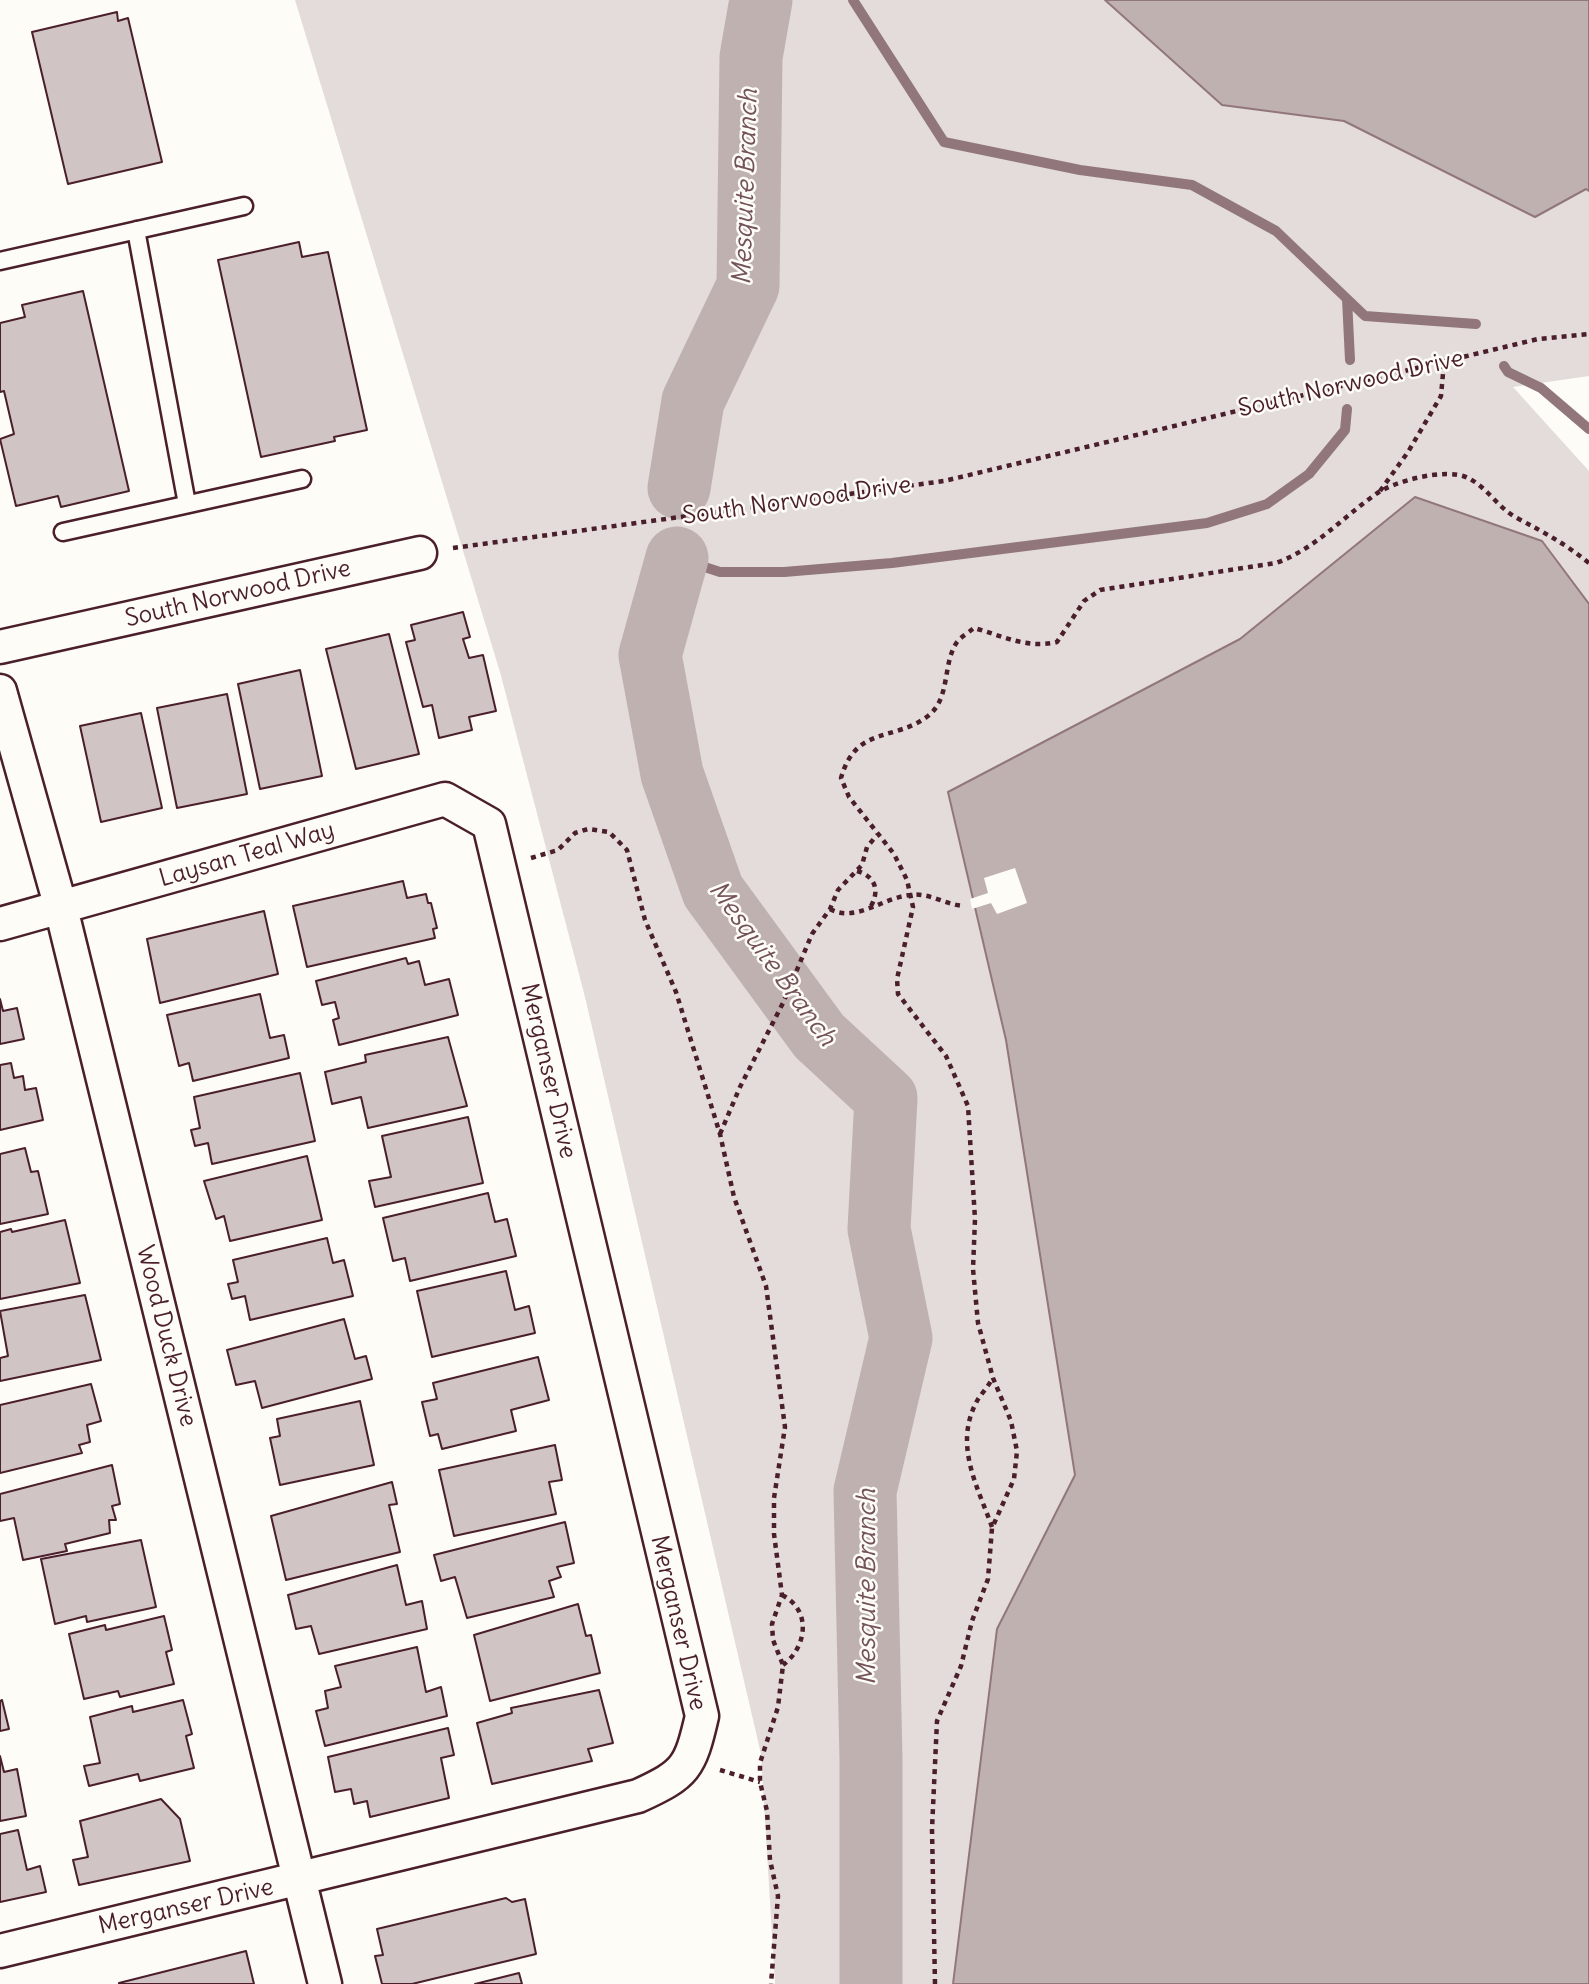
<!DOCTYPE html>
<style>
body{margin:0}
canvas{display:block;background:#fdfcf7}
</style>
<canvas width="1589" height="1984"></canvas>
<script>
const ctx = document.querySelector('canvas').getContext('2d');
ctx.lineJoin = 'round';
function fillPath(path, color) { ctx.fillStyle = color; ctx.fill(path, 'evenodd'); }
function trace(path, color, width, dash) { ctx.strokeStyle = color; ctx.lineWidth = width; ctx.lineCap = dash ? 'butt' : 'round'; ctx.setLineDash(dash || []); ctx.stroke(path); }
function write(font, color, halo, rows, align = 'center') {
  ctx.font = font + ' Delius,sans-serif'; ctx.lineWidth = 5; ctx.setLineDash([]); ctx.textBaseline = 'middle'; ctx.strokeStyle = halo; ctx.fillStyle = color; for (const [text, x, y, turn = 0] of rows) {
    ctx.save(); ctx.translate(x, y); ctx.rotate((+turn || 0) * Math.PI / 180); ctx.textAlign = isNaN(turn) ? turn : align; if (halo) ctx.strokeText(text, 0, 0); ctx.fillText(text, 0, 0); ctx.restore();
  }
}
const green = new Path2D(`
 M295,0H1589V376L1513,387L1589,471V1984H775L761,1754L585,997L500,672Z`);
const water = new Path2D(`
 M1105,0H1589V191L1586,189L1535,217L1344,121L1222,105Z
 M1415,497L1542,541L1589,604V1984H953L997,1629L1075,1475L1006,1040L948,792L1240,639Z`);
const pier = new Path2D(`
 M1015,868L1027,903L997,914L991,903L972,909L970,899L988,893L984,878Z`);
const stream = new Path2D(`
 M853,0L944,142L1080,170L1192,185L1276,231L1365,316L1476,324
 M1347,299L1350,360
 M1504,366L1508,372L1541,388L1589,429
 M677,558L720,572H784L892,563L1207,523L1267,504L1309,474L1345,430L1347,409`);
const river = new Path2D(`
 M679,488L693,401L748,286L751,57L761,0
 M677,558L650,655L672,774L713,891L819,1036L886,1098L879,1229L901,1338L865,1491L871,1759V1984`);
const building = new Path2D(`
 M117,12L118,21L128,18L162,162L68,184L32,32Z
 M299,242L302,257L328,252L367,430L334,437L335,441L261,457L218,260Z
 M83,291L129,491L61,507L58,496L16,506L0,439L14,434L4,391L0,392V323L25,317L22,305Z
 M463,612L470,637L463,639L469,658L483,655L496,711L469,717L472,730L439,738L432,705L423,707L406,642L415,640L411,625Z
 M389,634L419,754L356,769L326,649Z
 M300,670L322,776L260,789L238,684Z
 M227,694L247,794L177,808L157,708Z
 M141,713L162,808L101,822L80,726Z
 M403,881L407,898L426,894L428,903H431L437,928L433,929L435,938L307,967L293,906Z
 M264,911L278,974L160,1003L147,939Z
 M406,958L408,964L419,961L425,985L449,979L458,1015L339,1045L333,1020L339,1018L335,1002L322,1005L316,981Z
 M260,994L270,1038L284,1035L289,1058L193,1081L189,1063L179,1066L167,1015Z
 M0,999L3,1011L17,1008L24,1039L0,1044Z
 M448,1037L467,1106L368,1128L361,1097L332,1104L325,1072L366,1062L365,1055Z
 M11,1063L14,1078L23,1076L25,1090L36,1088L43,1120L0,1130V1065Z
 M300,1073L315,1141L212,1164L208,1143L195,1146L191,1130L200,1128L194,1097Z
 M468,1117L483,1183L375,1207L369,1181L391,1177L382,1136Z
 M25,1148L31,1172L38,1171L48,1214L0,1224V1154Z
 M307,1156L322,1220L230,1241L224,1216L216,1219L204,1181Z
 M488,1193L495,1222L507,1219L516,1256L410,1281L405,1258L393,1261L383,1218Z
 M65,1220L80,1283L0,1299V1232L11,1229L12,1232Z
 M327,1238L333,1263L344,1260L353,1296L250,1320L245,1296L232,1299L228,1284L238,1282L233,1260Z
 M506,1271L515,1310L529,1306L535,1333L432,1357L417,1291Z
 M85,1295L101,1360L0,1381V1358L8,1356L0,1311Z
 M344,1319L355,1359L366,1356L372,1379L262,1408L255,1381L236,1385L227,1350Z
 M538,1357L549,1400L511,1410L516,1431L442,1449L438,1434L430,1436L422,1402L437,1399L433,1383Z
 M91,1384L101,1421L87,1425L90,1442L79,1445L82,1453L0,1473V1405Z
 M360,1401L374,1465L280,1485L270,1438L280,1436L277,1419Z
 M555,1445L562,1480L549,1482L556,1514L454,1536L439,1470Z
 M112,1465L120,1504L112,1506L116,1520H109L110,1533L65,1544L67,1551L23,1560L14,1518L0,1521V1494Z
 M392,1482L397,1504L389,1505L400,1552L286,1580L271,1516Z
 M565,1522L574,1563L557,1567L561,1577L549,1581L554,1597L467,1618L455,1577L441,1581L434,1555Z
 M141,1540L156,1607L87,1622L86,1616L55,1624L41,1559Z
 M397,1565L406,1605L422,1601L427,1629L319,1654L311,1626L296,1629L288,1595Z
 M578,1604L586,1636L591,1635L600,1673L490,1701L474,1635Z
 M164,1616L172,1650L166,1652L174,1684L120,1697L118,1691L84,1699L69,1634L105,1625L106,1630Z
 M417,1647L426,1692L441,1687L447,1716L325,1746L316,1711L328,1708L325,1691L341,1687L335,1666Z
 M599,1690L613,1743L588,1749L592,1761L492,1784L477,1723L512,1713L511,1708Z
 M2,1700L9,1729L0,1731V1701Z
 M183,1700L192,1734L186,1736L194,1768L140,1781L138,1774L89,1786L84,1766L100,1763L90,1717L132,1706L133,1712Z
 M448,1728L454,1755L441,1758L449,1798L370,1817L367,1801L354,1804L351,1789L335,1792L328,1757Z
 M0,1756L4,1772L17,1769L26,1816L0,1821Z
 M161,1799L180,1819L190,1861L79,1885L73,1860L88,1857L80,1821Z
 M18,1830L27,1870L40,1866L46,1892L0,1902V1834Z
 M506,1898L512,1902L525,1899L536,1954L412,1984H382L375,1956L383,1955L377,1929Z
 M246,1951L254,1984H119V1983Z
 M519,1973L522,1984H475Z`);
const path = new Path2D(`
 M1380,491L1408,452L1441,396L1444,362
 M453,548L944,481L1538,339L1589,334
 M531,858L558,850L575,833L588,829L609,832L627,850L645,920L676,992L720,1134L734,1197L766,1286L785,1427L774,1498V1534L782,1595L772,1624L773,1640L783,1665L778,1707L760,1763V1782L767,1811L770,1860L778,1896L771,1984
 M857,871C875,876 880,890 871,906
 M830,909C855,923 882,898 910,895C929,892 946,905 964,906
 M720,1134L740,1087L783,1003L812,934L830,909L838,890L862,865L867,847L877,835
 M992,1527C978,1487 953,1445 977,1401C981,1394 988,1387 992,1379
 M782,1595C812,1610 807,1647 783,1665
 M720,1770L760,1782
 M935,1984L932,1829L937,1721L961,1666L972,1621L988,1579L992,1528L1014,1479L1017,1451L1011,1421L993,1378L978,1323L973,1269L975,1219L968,1106L946,1056L898,994L897,979L913,907L907,880L894,854L849,797L841,778C856,725 894,742 928,716C951,698 942,664 957,642C961,637 969,632 974,628C1003,636 1027,649 1057,642L1084,601L1100,590L1276,563C1315,549 1342,518 1376,494C1394,481 1447,467 1468,478C1487,487 1498,508 1517,518C1545,533 1564,543 1589,563`);
const service = new Path2D(`
 M136,230L187,504
 M0,261L244,206
 M63,532L302,479`);
const minor = new Path2D(`
 M0,647L420,553
 M0,691L61,908L325,1984
 M0,924L445,799L489,824L702,1716C690,1768 686,1774 638,1796L0,1951`);
const streetNames = [
 ["South Norwood Drive",1351,384,-13],
 ["South Norwood Drive",797,501,-8],
 ["South Norwood Drive",238,594,-13],
 ["Laysan Teal Way",247,855,-16],
 ["Merganser Drive",548,1071,77],
 ["Wood Duck Drive",166,1336,76],
 ["Merganser Drive",678,1623,77],
 ["Merganser Drive",186,1907,-13]
];
const waterNames = [
 ["Mesquite Branch",746,187,-88],
 ["Mesquite Branch",772,964,54],
 ["Mesquite Branch",868,1587,-90]
];
fillPath(green, '#e3dcda');
fillPath(water, '#c0b1b1');
trace(water, '#91777b', 2);
fillPath(pier, '#fdfcf7');
trace(stream, '#91777b', 10);
trace(river, '#c0b1b1', 63);
fillPath(building, '#d0c5c4');
trace(building, '#4a1f2b', 2);
trace(service, '#4a1f2b', 21);
trace(minor, '#4a1f2b', 37);
trace(path, '#4a1f2b', 4.5, [5, 5]);
trace(service, '#fdfcf7', 16);
trace(minor, '#fdfcf7', 32);
write('24px', '#4a1f2b', '#fdfcf7', streetNames);
write('italic 26px', '#73525a', '#fdfcf7', waterNames);
</script>
